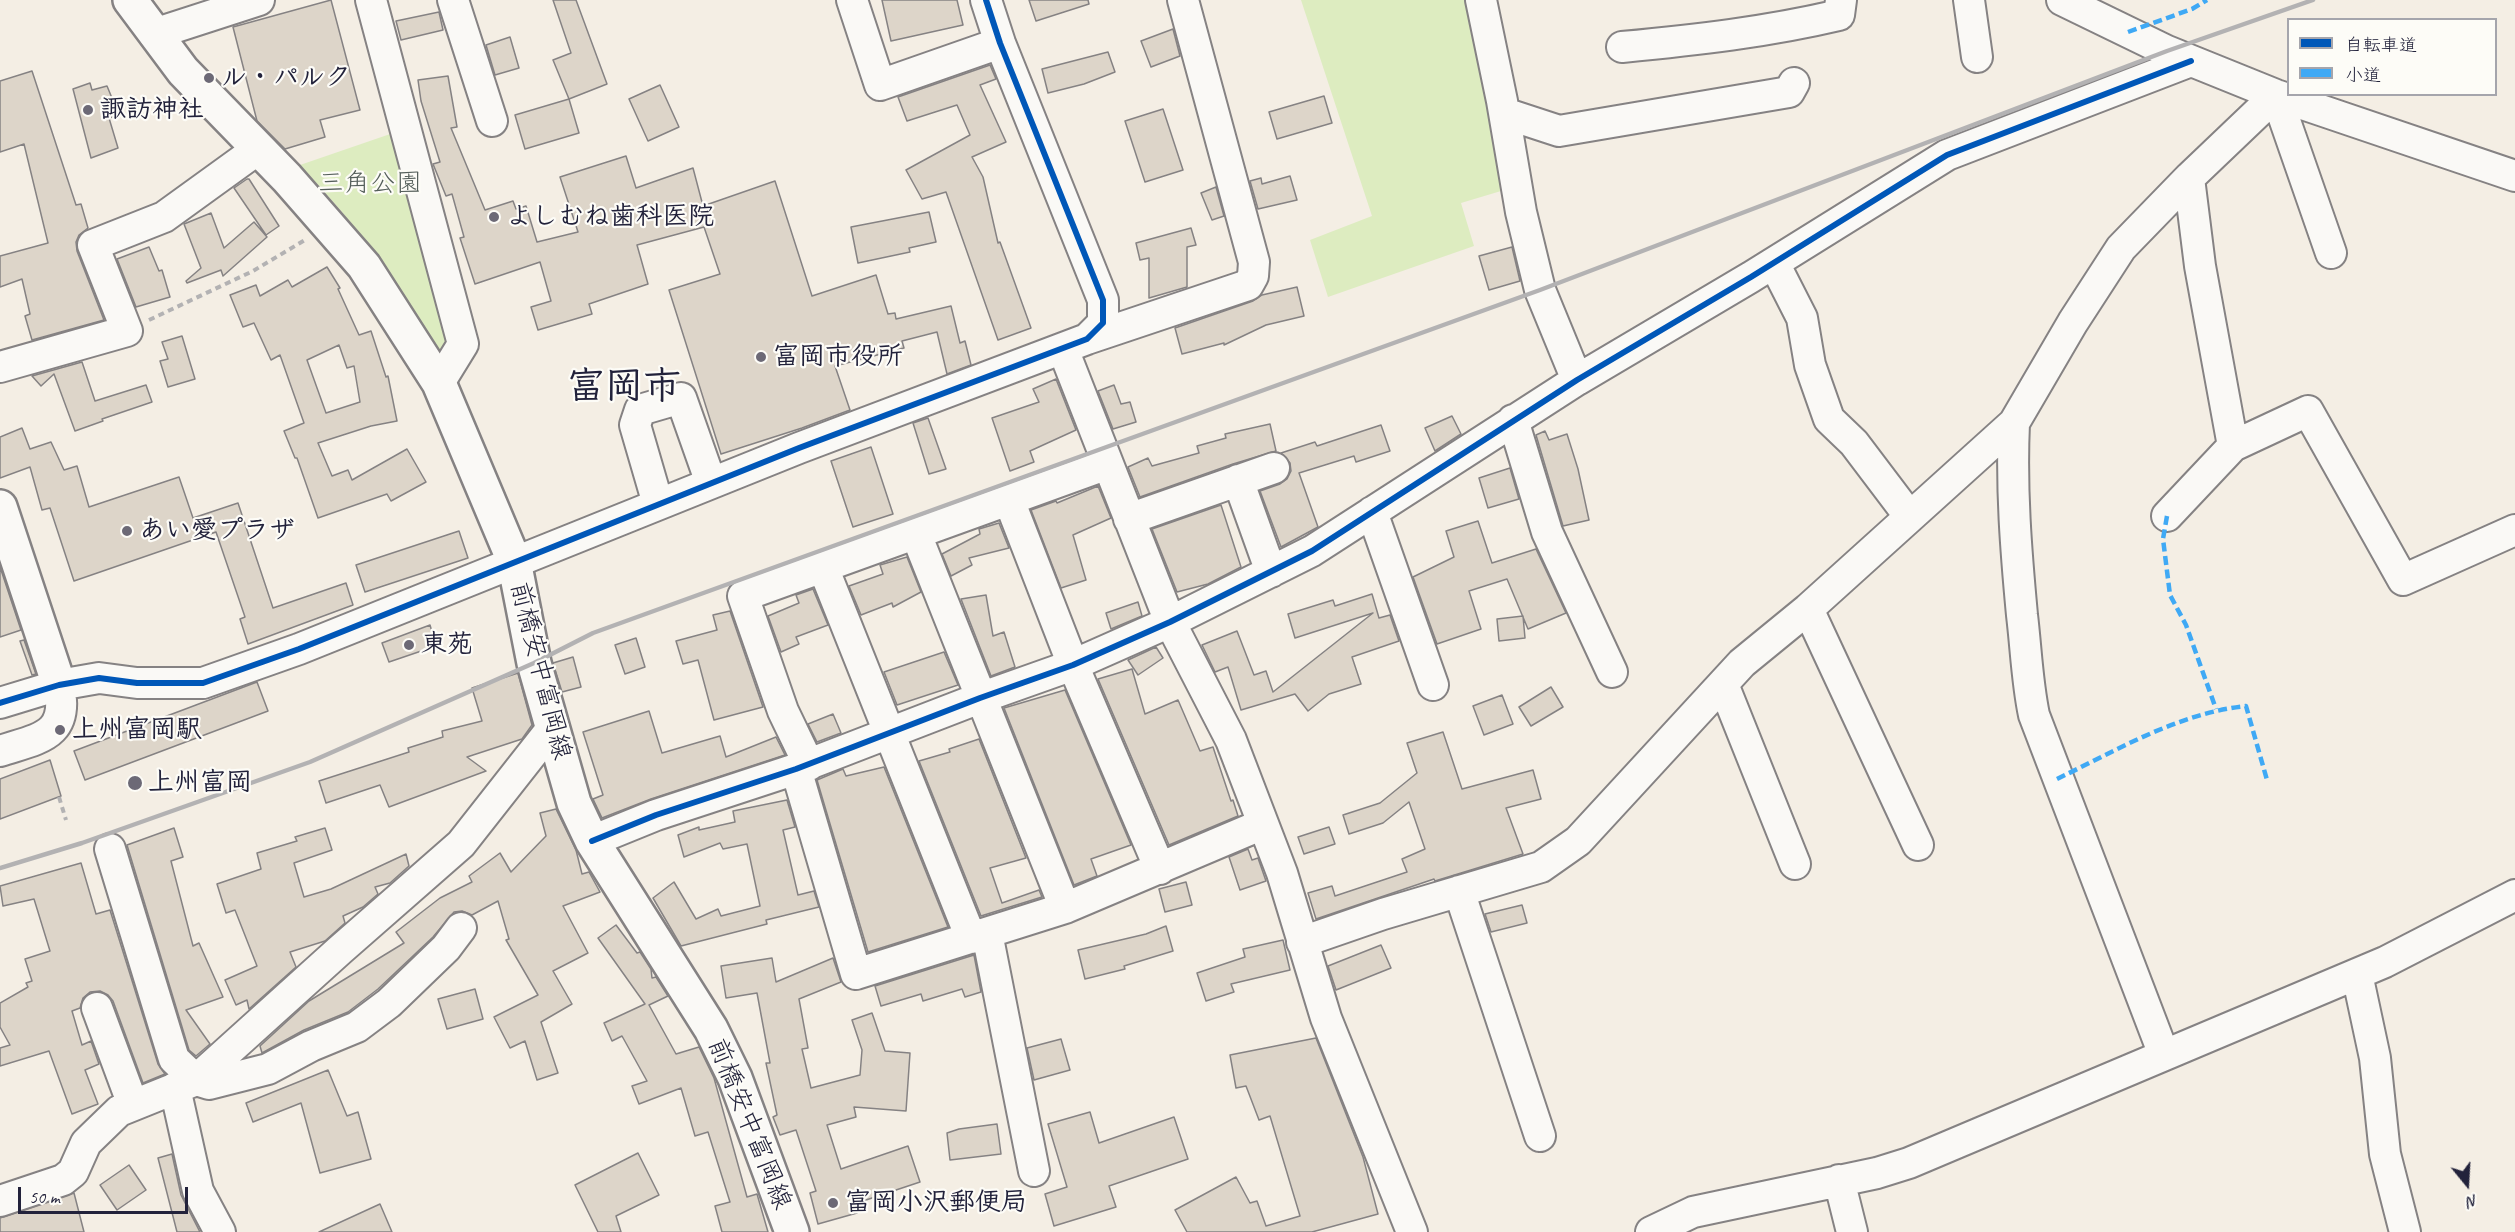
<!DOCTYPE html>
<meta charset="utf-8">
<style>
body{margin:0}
#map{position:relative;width:2515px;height:1232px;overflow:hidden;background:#f4eee4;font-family:Caveat,"Klee One",sans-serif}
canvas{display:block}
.legend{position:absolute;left:2287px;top:18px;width:210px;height:78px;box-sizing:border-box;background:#fdfcf7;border:2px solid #a5a5ac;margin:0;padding:8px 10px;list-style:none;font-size:18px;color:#22223b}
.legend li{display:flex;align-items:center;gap:12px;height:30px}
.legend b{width:30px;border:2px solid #a5a5ac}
.north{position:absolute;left:2437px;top:1154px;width:60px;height:60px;-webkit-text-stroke:4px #fdfcf7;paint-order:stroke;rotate:162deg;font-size:16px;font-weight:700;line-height:24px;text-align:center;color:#22223b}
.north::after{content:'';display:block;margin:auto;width:21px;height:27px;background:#22223b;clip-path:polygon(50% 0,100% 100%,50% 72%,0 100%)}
.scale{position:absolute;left:18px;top:1187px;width:170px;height:27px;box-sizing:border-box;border:3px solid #22223b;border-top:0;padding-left:8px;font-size:18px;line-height:21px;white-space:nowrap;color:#22223b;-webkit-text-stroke:4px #fdfcf7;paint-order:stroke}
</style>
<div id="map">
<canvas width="2515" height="1232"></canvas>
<ul class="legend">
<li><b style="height:8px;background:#0057b8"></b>自転車道</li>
<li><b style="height:8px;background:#3fa9f5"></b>小道</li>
</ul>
<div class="north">N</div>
<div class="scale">50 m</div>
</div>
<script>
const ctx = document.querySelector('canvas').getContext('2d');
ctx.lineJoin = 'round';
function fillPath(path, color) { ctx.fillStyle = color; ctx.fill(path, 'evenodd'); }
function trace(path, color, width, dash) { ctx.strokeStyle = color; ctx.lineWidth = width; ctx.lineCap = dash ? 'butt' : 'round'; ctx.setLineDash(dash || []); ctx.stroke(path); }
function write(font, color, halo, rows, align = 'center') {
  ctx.font = font + ' Caveat,"Klee One",sans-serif'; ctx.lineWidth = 4.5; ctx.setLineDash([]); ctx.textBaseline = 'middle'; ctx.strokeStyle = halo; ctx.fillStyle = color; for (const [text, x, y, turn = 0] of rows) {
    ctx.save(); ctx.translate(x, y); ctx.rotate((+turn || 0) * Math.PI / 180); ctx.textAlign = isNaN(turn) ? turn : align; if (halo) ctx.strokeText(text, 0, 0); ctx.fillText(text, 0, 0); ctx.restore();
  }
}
const green = new Path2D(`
 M1301,0H1471L1511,188L1461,203L1474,246L1328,297L1310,240L1372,216Z
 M396,132L455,336L442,354L435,350L393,280L342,212L300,165Z`);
const building = new Path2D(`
 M331,0L360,110L320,120L325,137L285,149L257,121L233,27Z
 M553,0H576L607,84L569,99L553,60L571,53Z
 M882,0H957L963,25L891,41Z
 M1029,0H1088L1089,4L1036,21Z
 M439,12L443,30L401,40L396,21Z
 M1173,29L1180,56L1151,67L1141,41Z
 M510,37L519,68L495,75L486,45Z
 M1108,52L1115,72L1084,84L1048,93L1042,69Z
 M990,65L996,79L980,85L1006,142L972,157L983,177L998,243L1000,242L1031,328L998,340L946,192L922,199L906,170L970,135L957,105L907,121L898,97Z
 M32,71L76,205L81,204L88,228L79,235L76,242L77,251L104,320L32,340L25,316L30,314L22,279L0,287V256L48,243L24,144L0,152V81Z
 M448,76L457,127L451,128L485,210L513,201L516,209L526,206L537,242L578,232L560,177L626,156L636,188L693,168L703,206L775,181L812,296L876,275L888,314L895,313L896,319L951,306L960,343L965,341L971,365L947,374L937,332L902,341L904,348L835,366L850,410L802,428L721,454L669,290L720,274L704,227L637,245L648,284L589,304L592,314L538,330L531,307L551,301L540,262L475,284L460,238L464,237L452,194L446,196L433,164L440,162L421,101L418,80Z
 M90,83L92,90L107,86L119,115L109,118L118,148L91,158L73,89Z
 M660,85L679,127L648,141L629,99Z
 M1324,96L1332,123L1277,139L1269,112Z
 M569,99L579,133L525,149L515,115Z
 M1163,109L1183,170L1145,182L1125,121Z
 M1290,176L1297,200L1258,209L1250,181L1261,178L1262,184Z
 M247,179H249L279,226L266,235L234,188Z
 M1216,187L1224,216L1212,220L1201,193Z
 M929,212L936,242L909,248L910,252L858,263L851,227Z
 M211,213L224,248L254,222L267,237L223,276L221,270L187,283L186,281L201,268L184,224Z
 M1191,228L1196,245L1187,247V287L1149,298V258L1140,260L1136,243Z
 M149,247L159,271L162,270L170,297L136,307L117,259Z
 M1512,247L1520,281L1489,290L1479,256Z
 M327,267L340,288L338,289L359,335L371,331L386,377L388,376L397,421L371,426L318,443L332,476L348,470L352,480L407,449L426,482L391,501L387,494L318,518L297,458H295L284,431L304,423L280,355L271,360L254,323L243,327L230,295L256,285L260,296L288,280L292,287ZM339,345L347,368L354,366L360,402L326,413L307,360Z
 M1297,287L1304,316L1266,325L1224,345V343L1182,354L1175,328L1253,301L1262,295Z
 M182,336L195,379L168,387L160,361L168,359L162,342Z
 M82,362L95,401L146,385L152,402L102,419L103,421L75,431L54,374L41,386L32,376Z
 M1056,379L1076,430L1030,451L1034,462L1010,471L992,418L1039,402L1033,389Z
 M1114,385L1121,404L1130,402L1136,422L1113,429L1098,391Z
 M1452,416L1461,434L1435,451L1425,428Z
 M928,418L946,469L929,474L913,423Z
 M1270,424L1276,451L1233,464L1140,497L1128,467L1148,458L1152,466L1199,453L1197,446L1226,438L1225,434Z
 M1381,425L1390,451L1356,462L1354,456L1299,473L1318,527L1281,547L1260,491L1280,484L1287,479L1291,471L1290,463L1281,453L1315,442L1317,446Z
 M22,428L30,449L51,442L64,470L77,466L89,507L179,477L193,518L238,503L273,608L346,583L353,605L248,644L240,619L245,617L216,532L74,581L50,508L42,510L30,467L0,478V437Z
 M1545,431L1549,440L1567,434L1578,469L1589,520L1563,526L1536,435Z
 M871,447L893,514L853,527L831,461Z
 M1510,468L1519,499L1488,508L1479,478Z
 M1098,486L1111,518L1073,535L1086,580L1061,588L1031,510L1056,501L1057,503Z
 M1221,505L1241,567L1208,584L1177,592L1152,529Z
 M1478,521L1492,563L1536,549L1566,613L1528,629L1507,579L1469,591L1481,629L1437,644L1413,577L1454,557L1446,531Z
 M999,523L1009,548L969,558L972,565L951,576L942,554L980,534L979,529Z
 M459,531L468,558L365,592L356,565Z
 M907,557L921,592L893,607L892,603L861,615L849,586L883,574L880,565Z
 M0,567L21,630L0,637Z
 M813,589L828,625L796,637L799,644L781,652L768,616L799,603L796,595Z
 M1372,594L1379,618L1390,615L1399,641L1352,657L1361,684L1329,694L1308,711L1295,694L1241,710L1228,667L1215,672L1202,645L1237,631L1254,675L1266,671L1273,692L1373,613L1295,638L1288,614L1333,600L1335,606Z
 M986,595L993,636L1004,632L1015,667L991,676L961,599Z
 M1138,602L1142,616L1111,629L1106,613Z
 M730,611L763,707L714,720L698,660L683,664L676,641L717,630L713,615Z
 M1523,616L1525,638L1499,641L1497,619Z
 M430,625L436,646L389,662L382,643Z
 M636,638L645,667L625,674L615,645Z
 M24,640L36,674L32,675L20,641Z
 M1156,647L1163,658L1138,675L1128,660Z
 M944,652L958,685L897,705L884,672Z
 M573,657L581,687L562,692L553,663Z
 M1132,669L1145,714L1178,700L1200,751L1213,747L1231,801L1233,800L1238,816L1169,845L1098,679Z
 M518,673L532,725L522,739L467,757L486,771L389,807L380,785L326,803L319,781L409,752L408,748L443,737L442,731L482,721L472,688Z
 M257,682L268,711L85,780L74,751Z
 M1551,687L1563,707L1531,726L1519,707Z
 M1065,690L1131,845L1091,859L1097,876L1074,885L1004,708Z
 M1502,695L1513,724L1484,735L1473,706Z
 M649,711L662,753L720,736L726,757L776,737L785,755L651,799L602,818L593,799L603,795L583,732Z
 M833,714L841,733L817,742L808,724Z
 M1443,732L1462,789L1533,770L1541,799L1506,808L1523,854L1435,881L1434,879L1316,919L1308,893L1332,886L1335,896L1407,872L1402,859L1425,849L1409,802L1383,823L1349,834L1343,815L1380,803L1417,773L1407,743Z
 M979,739L1026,858L990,868L1002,903L1039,890L1042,897L981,916L919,761L950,752L949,749Z
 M50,760L61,796L0,819V779Z
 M884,767L948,927L868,952L817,780L843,769L846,776Z
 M787,800L795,827L783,830L798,895L814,891L819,907L766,920L767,924L681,946L653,898L674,882L696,919L718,909L721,916L760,906L747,844L723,849L720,843L684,857L678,835L699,827V830L735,822L733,811Z
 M556,809L576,850L582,874L589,872L600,892L563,906L588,953L553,971L572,1004L541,1022L558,1073L537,1080L525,1041L510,1048L494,1017L538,995L506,940L509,939L498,901L472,915L462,911L454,912L433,937L378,989L348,1012L304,1030L262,1053L260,1046L309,1001L404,943L396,932L440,898L472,882L469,876L500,853L511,872L546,836L540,813Z
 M1329,827L1335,844L1304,854L1298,837Z
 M174,828L183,857L171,861L193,946L199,943L223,997L186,1010L210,1044L196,1056L189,1050L127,845Z
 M325,828L332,850L294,863L304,897L331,889L406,854L409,866L390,883L375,887L378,894L363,907L343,916L345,923L325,941L290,952L296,967L249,1009L247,1000L236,1005L225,980L257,966L235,910L226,913L217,884L261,869L257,853L297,841L295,837Z
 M1248,849L1252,860L1258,858L1266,881L1240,890L1229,857Z
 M81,863L96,914L110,910L158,1064L165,1074L143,1083L113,1001L108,995L100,991L90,992L83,998L80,1008L72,1011L82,1045L91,1041L99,1064L85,1070L98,1104L72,1114L49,1051L0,1066V1048L10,1045L0,1027V1003L28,987L26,983L32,981L25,959L50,951L34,899L3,906L0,886Z
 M1186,882L1192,905L1165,912L1159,889Z
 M1522,905L1527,923L1491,932L1485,914Z
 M616,925L637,953L640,952L651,969L652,978L656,977L668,996L649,1005L676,1054L699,1047L714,1078L747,1197L757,1194L768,1232H722L715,1206L730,1202L708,1132L695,1136L681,1088L639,1104L632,1086L647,1081L622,1036L612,1041L604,1023L645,1004L598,938Z
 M1166,926L1173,951L1124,966L1125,969L1085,979L1078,950L1146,934Z
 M1283,940L1290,970L1231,984L1234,992L1206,1001L1197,973L1245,957L1243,949Z
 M1381,945L1391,968L1336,990L1328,966Z
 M974,955L981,992L965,997L962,989L923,1001L921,994L881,1006L875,986Z
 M772,958L776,982L833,958L841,982L799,999L808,1048L802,1049L811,1088L860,1075L862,1050L852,1020L872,1013L885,1051L910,1053L906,1111L854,1107L856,1117L827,1125L841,1169L908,1146L920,1182L854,1204L857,1213L818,1224L810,1193L816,1191L796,1130L780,1135L773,1117L777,1115L766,1063H770L757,993L726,998L721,966Z
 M475,989L483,1019L447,1029L438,999Z
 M1316,1038L1363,1157L1378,1214L1312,1232H1187L1175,1210L1236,1177L1250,1203L1257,1201L1266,1226L1300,1216L1270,1116L1259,1120L1246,1086L1236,1088L1230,1055Z
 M1061,1039L1070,1070L1034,1080L1027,1048Z
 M328,1070L347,1116L358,1112L371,1159L320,1173L301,1103L253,1122L246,1103Z
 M1090,1112L1099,1143L1174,1117L1188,1159L1109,1186L1116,1207L1054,1226L1045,1194L1067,1187L1048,1124Z
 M997,1124L1001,1154L950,1160L947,1133L959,1129Z
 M638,1153L659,1195L616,1216L621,1232H598L575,1185Z
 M172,1154L181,1195L200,1232H177L158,1158Z
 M129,1165L146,1190L117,1210L100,1185Z
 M74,1193L84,1232H0V1218Z
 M380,1204L392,1232H319Z`);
const path = new Path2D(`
 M149,320L253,271L305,240
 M59,797L66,820`);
const minor = new Path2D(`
 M371,0L463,344L439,383
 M453,0L492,121
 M852,0L880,85L1000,43
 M1481,0L1502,101L1521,212L1540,290L1577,380
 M1969,0L1977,57
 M2062,0L2167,51L2276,95L2515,176
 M154,34L259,0
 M1622,47C1696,40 1767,32 1839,15L1841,0
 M1504,113L1559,131L1789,92L1794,83
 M2189,178L2200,266L2233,446
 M1774,263L1802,318L1810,365L1829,419L1854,443L1910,517
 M1087,339L1248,285L1253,276L1254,262L1183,0
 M1063,349L1170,622L1231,740L1282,873L1326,1018L1412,1232
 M0,367L127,331L93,245L164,217L258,149
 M1513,420L1547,532L1612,672
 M2014,423C2011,488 2016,551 2022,615C2026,648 2027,682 2034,715L2164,1055
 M1238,480L1271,572
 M1009,500L1073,665L1160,869
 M658,504L635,425L640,410L681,398L711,483
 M1372,512L1433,685
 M2167,516L2233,446L2308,411L2403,580L2515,530
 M1129,519L1274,468
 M916,534L1065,908
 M823,567L971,938
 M1808,609L1918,845
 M1723,684L1795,864
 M0,703L59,685L99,678L137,683H203L299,649L799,448L1087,339L1103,323V300L1000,43L986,0
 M0,751C40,738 70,736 59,685
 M809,765L783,711L743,596L1108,464
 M796,769L856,974L1065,908L1263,824
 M592,841L656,815L796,769L980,698L1073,665L1170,622L1312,551L1577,380L1751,277L1947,155L2191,61
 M110,849L174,1059L196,1080L209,1084L268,1069L311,1046L357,1027L389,1003L446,948L461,928
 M1459,891L1540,1136
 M987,933L1034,1171
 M1302,942L1383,914L1541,867L1578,841L1742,663L1808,609L2014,423L2073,322L2121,248L2189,178L2276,95L2331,253
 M2357,974L2375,1058L2385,1154L2405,1232
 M97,1008L133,1105
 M175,1088L198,1191L220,1232
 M1839,1180L1852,1232
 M0,1201L63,1180L73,1172L86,1143L119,1111L196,1080L340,950L461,844L553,727
 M1651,1232L1693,1212L1877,1173L1909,1163L2385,962L2515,895`);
const major = new Path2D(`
 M130,0L183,71L287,178L364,266L439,383L514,561L534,663L574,803L592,841L711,1029L735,1078L792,1232
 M0,507L59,685`);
const rail = new Path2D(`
 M0,868L82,843L310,762L534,663L593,633L1540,290L2167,51L2313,0`);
const quiet = new Path2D(`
 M2128,32L2192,9L2207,0
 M2167,516L2163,539L2170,595L2186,625L2216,709
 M2057,779C2117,750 2179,713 2246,706L2267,780`);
const cycleway = new Path2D(`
 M0,703L59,685L99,678L137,683H203L299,649L799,448L1087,339L1103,323V300L1000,43L986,0
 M592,841L656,815L796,769L980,698L1073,665L1170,622L1312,551L1577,380L1751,277L1947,155L2191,61`);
const markers = [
 [209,78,6,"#6c6976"],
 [88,110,6,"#6c6976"],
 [494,217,6,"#6c6976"],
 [761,357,6,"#6c6976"],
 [127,531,6,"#6c6976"],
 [409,645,6,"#6c6976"],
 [60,730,6,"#6c6976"],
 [135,783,8,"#6c6976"],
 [833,1203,6,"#6c6976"]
];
const poiNames = [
 ["ル・パルク",221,78],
 ["諏訪神社",100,110],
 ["よしむね歯科医院",506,217],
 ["富岡市役所",773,357],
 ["あい愛プラザ",139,531],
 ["東苑",421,645],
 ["上州富岡駅",72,730],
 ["上州富岡",148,783],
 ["富岡小沢郵便局",845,1203]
];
const parkNames = [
 ["三角公園",370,184]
];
const streetNames = [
 ["前橋安中富岡線",540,671,76],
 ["前橋安中富岡線",749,1124,68]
];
const townNames = [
 ["富岡市",624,388]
];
fillPath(green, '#ddecc0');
fillPath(building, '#ddd5c9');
trace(building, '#858283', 1.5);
trace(minor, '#858283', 34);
trace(major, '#858283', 38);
trace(path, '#b3b2b3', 4, [6, 4.5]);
trace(minor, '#faf9f6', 30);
trace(major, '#faf9f6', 33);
trace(rail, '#b3b2b3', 4.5);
trace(quiet, '#3fa9f5', 4.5, [9, 4.5]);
trace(cycleway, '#0057b8', 6);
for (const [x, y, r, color] of markers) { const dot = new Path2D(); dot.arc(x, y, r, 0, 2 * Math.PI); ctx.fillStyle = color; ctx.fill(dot); trace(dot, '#fdfcf7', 2); }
write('bold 26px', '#22223b', '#fdfcf7', poiNames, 'left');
write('26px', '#545e5a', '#fdfcf7', parkNames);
write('26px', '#22223b', '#fdfcf7', streetNames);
write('bold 38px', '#22223b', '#fdfcf7', townNames);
</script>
